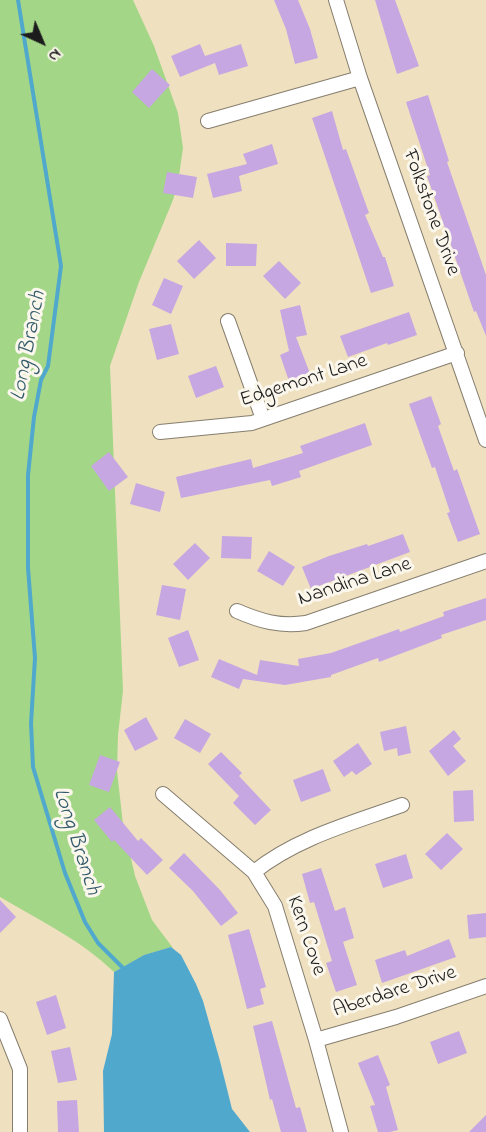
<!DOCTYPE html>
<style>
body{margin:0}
#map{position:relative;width:486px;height:1132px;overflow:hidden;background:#efe0c0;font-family:"Indie Flower",sans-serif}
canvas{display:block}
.north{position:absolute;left:12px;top:12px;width:60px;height:60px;-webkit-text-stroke:4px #fbf7ec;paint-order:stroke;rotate:136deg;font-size:16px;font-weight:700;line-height:24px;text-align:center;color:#1c1c1c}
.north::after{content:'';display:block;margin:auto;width:21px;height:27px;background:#1c1c1c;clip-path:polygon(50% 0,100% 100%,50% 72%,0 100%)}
</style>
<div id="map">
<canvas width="486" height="1132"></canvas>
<div class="north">N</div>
</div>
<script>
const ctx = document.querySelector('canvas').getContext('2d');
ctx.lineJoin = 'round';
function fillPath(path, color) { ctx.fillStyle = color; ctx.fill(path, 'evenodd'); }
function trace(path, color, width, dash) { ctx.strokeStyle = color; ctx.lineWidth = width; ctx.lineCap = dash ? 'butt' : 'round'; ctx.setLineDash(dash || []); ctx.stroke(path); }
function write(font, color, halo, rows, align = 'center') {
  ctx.font = font + ' "Indie Flower",sans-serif'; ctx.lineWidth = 6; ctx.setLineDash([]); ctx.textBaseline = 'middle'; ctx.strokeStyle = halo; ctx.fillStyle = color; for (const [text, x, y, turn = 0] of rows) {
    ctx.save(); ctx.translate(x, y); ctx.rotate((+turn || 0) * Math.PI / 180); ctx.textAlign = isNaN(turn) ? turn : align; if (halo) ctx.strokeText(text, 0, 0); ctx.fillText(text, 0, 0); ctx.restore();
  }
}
const green = new Path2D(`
 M0,0H133L154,46L178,113L183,148L178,183L173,200L139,282L110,366L123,691L118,735L117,771L123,824L135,876L152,920L173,948L171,947L145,955L114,972C81,940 39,920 0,897Z`);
const water = new Path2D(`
 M171,947L181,955L196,984L203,1001L220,1061L232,1109L250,1132H104L103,1071L112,1034L114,972L144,955Z`);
const stream = new Path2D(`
 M18,0L61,266L48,366L41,380L34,417L28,475V568L35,658L31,723L33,767L65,873L85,922L98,943L123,968`);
const building = new Path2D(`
 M274,0H298L310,29L318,58L295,64L286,29Z
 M375,0H395L419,66L397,74Z
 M200,44L205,56L241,44L248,66L219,75L215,63L180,77L171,56Z
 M152,69L170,85L149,108L132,92Z
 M428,95L449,161L447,162L486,275V336L476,311L474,312L427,176L430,175L406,102Z
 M332,111L343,150L346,149L369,213L365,215L383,257H385L394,286L371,293L312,118Z
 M272,144L278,164L239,176L242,191L213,198L207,174L247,164L243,154Z
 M167,172L197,177L193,198L163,193Z
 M199,240L216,258L194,279L177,261Z
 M226,243L257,244L256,266H226Z
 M279,261L301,283L285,299L263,276Z
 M164,278L183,286L171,314L152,305Z
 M300,305L307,335L296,337L311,376L290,384L280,355L289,351L280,310Z
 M409,312L417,335L388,345L387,343L348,357L340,336Z
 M171,324L179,354L157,360L149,329Z
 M216,366L224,387L196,398L188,376Z
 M431,396L441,424L438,426L454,471L457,469L480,534L458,542L447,513L450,512L435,467L432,468L409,404Z
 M365,423L372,445L299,471L301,477L272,486L270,480L181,498L176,477L251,459L253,468L303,453L300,446Z
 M109,452L128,477L109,491L91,466Z
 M136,483L165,492L160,512L130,504Z
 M403,534L410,552L311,589L302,567L329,556L367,544L368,546Z
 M222,536L252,537L251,559L221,558Z
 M195,543L210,558L188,580L173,564Z
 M269,551L295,567L283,586L257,571Z
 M162,585L186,589L180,620L156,615Z
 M486,598V620L441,635L442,638L379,662L378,658L331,675V677L285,685L243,679L239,689L211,677L219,659L257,675L260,660L299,666L298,659L331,653L399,629L400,632L444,616L443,612Z
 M188,630L199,660L179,667L168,638Z
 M146,717L158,739L135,751L124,730Z
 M185,719L211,734L200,753L174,738Z
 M406,726L411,753L398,756L397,748L384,751L380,732Z
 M454,730L461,739L453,746L466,761L448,776L429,751Z
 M358,743L372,764L356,775L352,771L344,777L333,761Z
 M221,752L242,773L239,776L271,810L255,825L233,803L239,796L208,764Z
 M100,755L120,762L109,792L89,785Z
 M323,769L331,791L301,802L293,780Z
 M473,790L474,821L454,822L453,791Z
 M110,807L138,841L141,838L163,860L147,875L114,840L112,842L94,820Z
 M447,833L463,849L441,870L425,854Z
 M184,853L220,890L238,913L221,926L193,891L169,868Z
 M406,854L413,878L383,888L375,864Z
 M321,868L335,911L345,907L354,938L343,942L357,985L336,992L326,963L332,961L314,902L310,903L302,874Z
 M0,900L16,917L0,933Z
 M486,913V937L469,939L467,915Z
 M249,929L266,987L260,989L264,1004L247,1009L228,935Z
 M449,939L456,957L382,983L375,960L405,950L407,956Z
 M56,995L66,1028L47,1035L36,1002Z
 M272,1021L296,1108L300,1107L307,1132H281L272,1099L270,1100L253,1026Z
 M459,1031L467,1053L438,1064L430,1042Z
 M70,1047L77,1080L58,1083L51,1051Z
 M378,1055L390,1085L386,1087L398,1130L390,1132H378L370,1106L375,1105L358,1063Z
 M77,1100L79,1132H58L57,1101Z
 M486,1115V1132H469Z`);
const minor = new Path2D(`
 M336,0L360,78L486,440
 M208,121L360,78
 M228,321L263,419
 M160,432L252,423L457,353
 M237,611C260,621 280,627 306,623L486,561
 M163,794L254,872L275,906L316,1040L341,1132
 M254,872C296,838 352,823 402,805
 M0,1019L20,1069V1132
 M316,1040L396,1017L486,986`);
const streetNames = [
 ["Folkstone Drive",430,213,70],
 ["Edgemont Lane",304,382,-18],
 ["Nandina Lane",355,583,-18],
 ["Kern Cove",305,936,71],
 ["Aberdare Drive",395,993,-18]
];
const waterNames = [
 ["Long Branch",30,346,-79],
 ["Long Branch",75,842,72]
];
fillPath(green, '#a3d787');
fillPath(water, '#50a8cd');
trace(stream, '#50a8cd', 4);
fillPath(building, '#c7a7e1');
trace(minor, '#867e6e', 16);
trace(minor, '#fff', 14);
write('21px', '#1c1c1c', '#fbf7ec', streetNames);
write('italic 22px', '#335b6c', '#fbf7ec', waterNames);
</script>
